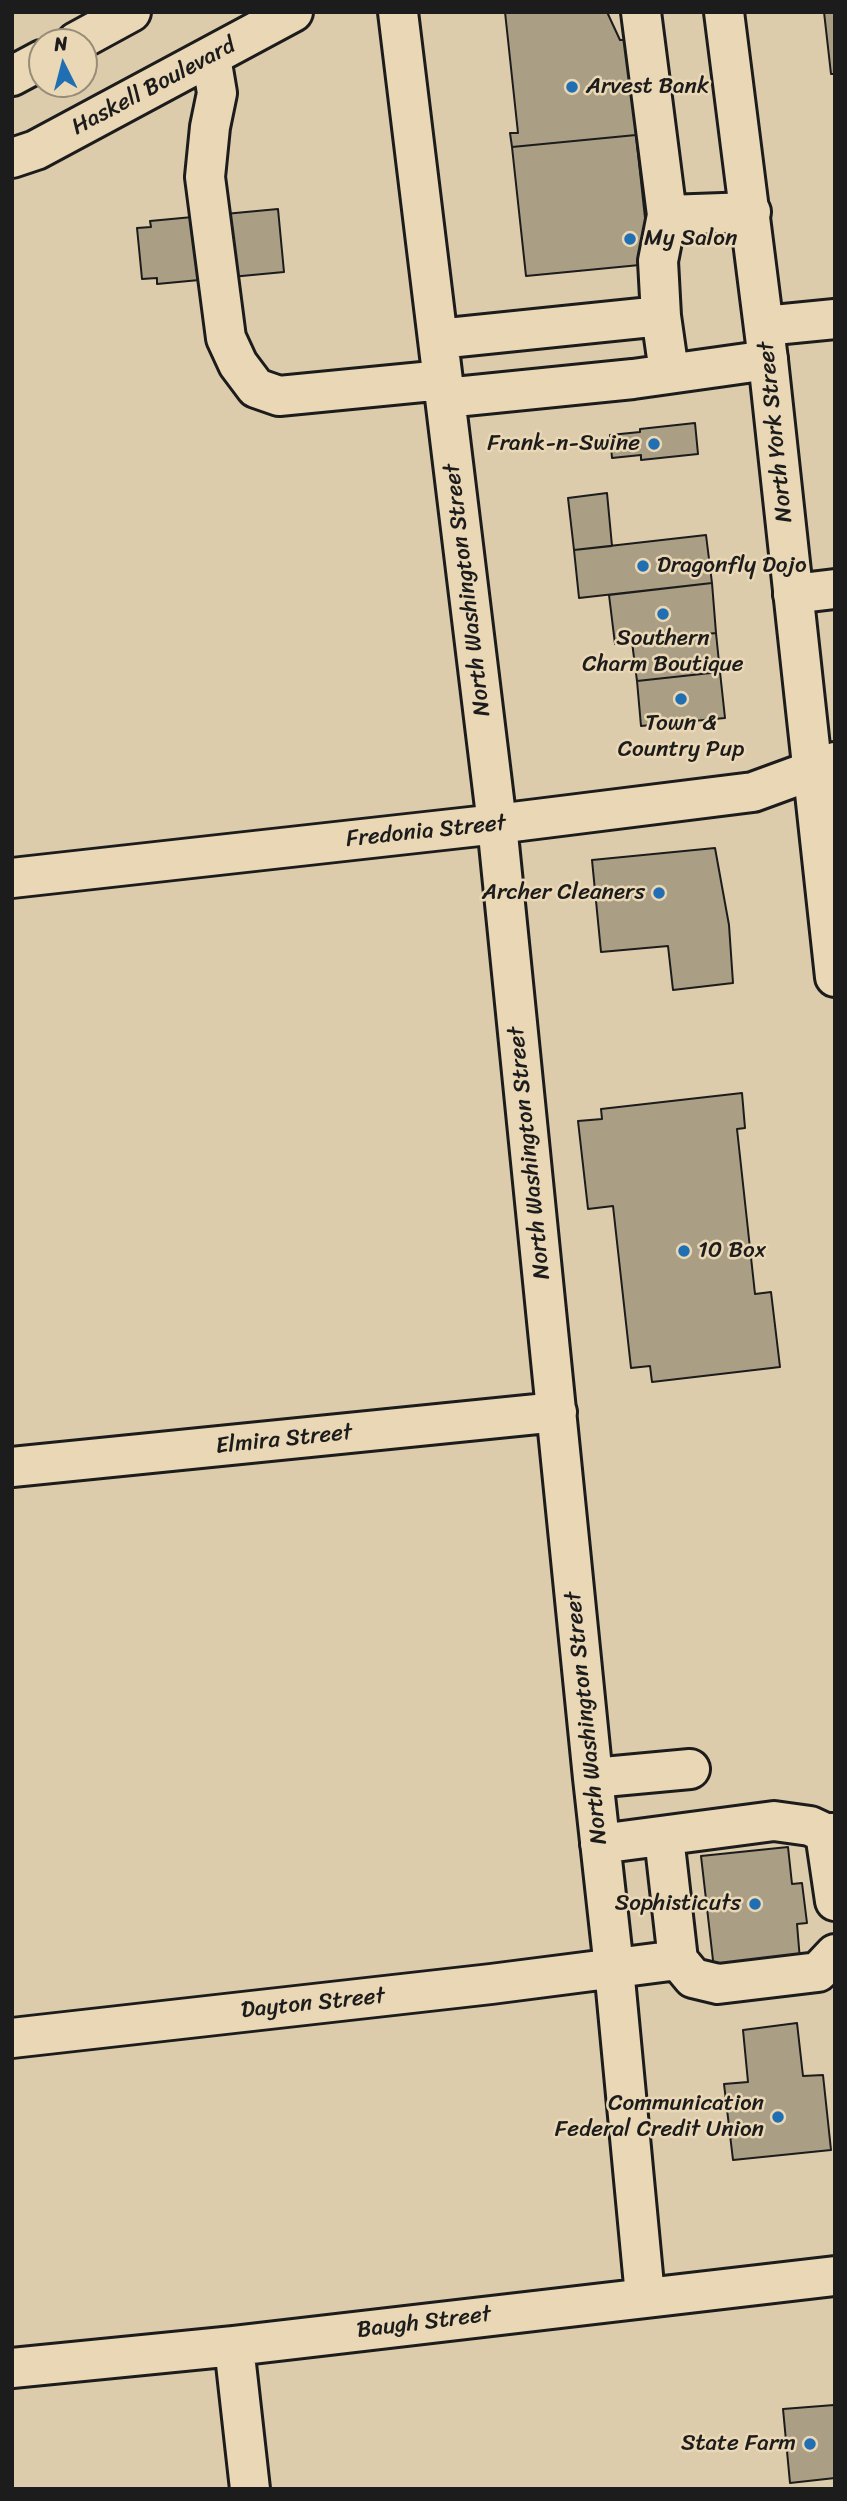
<!DOCTYPE html>
<style>
body{margin:0}
#map{position:relative;width:847px;height:2501px;overflow:hidden;background:#ddccac;font-family:Sriracha,sans-serif}
canvas{display:block}
.frame{position:absolute;inset:0;border:14px solid #1c1c1c;pointer-events:none}
.north{position:absolute;left:28px;top:28px;width:70px;height:70px;box-sizing:border-box;background:#e9d7b5;border:2px solid #978c78;border-radius:50%;rotate:354deg;font-size:19px;font-weight:700;line-height:28px;text-align:center;color:#1c1c1c}
.north::after{content:'';display:block;margin:auto;width:24px;height:32px;background:#1f6fb2;clip-path:polygon(50% 0,100% 100%,50% 72%,0 100%)}
</style>
<div id="map">
<canvas width="847" height="2501"></canvas>
<div class="frame"></div>
<div class="north">N</div>
</div>
<script>
const ctx = document.querySelector('canvas').getContext('2d');
ctx.lineJoin = 'round';
function fillPath(path, color) { ctx.fillStyle = color; ctx.fill(path, 'evenodd'); }
function trace(path, color, width, dash) { ctx.strokeStyle = color; ctx.lineWidth = width; ctx.lineCap = dash ? 'butt' : 'round'; ctx.setLineDash(dash || []); ctx.stroke(path); }
function write(font, color, halo, rows, align = 'center') {
  ctx.font = font + ' Sriracha,sans-serif'; ctx.lineWidth = 5; ctx.setLineDash([]); ctx.textBaseline = 'middle'; ctx.strokeStyle = halo; ctx.fillStyle = color; for (const [text, x, y, turn = 0] of rows) {
    ctx.save(); ctx.translate(x, y); ctx.rotate((+turn || 0) * Math.PI / 180); ctx.textAlign = isNaN(turn) ? turn : align; if (halo) ctx.strokeText(text, 0, 0); ctx.fillText(text, 0, 0); ctx.restore();
  }
}
const building = new Path2D(`
 M505,12H607L620,40H626L636,135L512,147L510,133H518Z
 M824,12H835V74H831Z
 M636,135L650,264L526,276L512,147Z
 M278,209L284,272L157,284V278L142,279L137,228L151,227L150,221Z
 M695,423L698,454L641,460V455L612,458L610,435L640,432V429Z
 M607,493L612,546L574,550L568,498Z
 M706,535L712,583L579,598L574,550Z
 M712,583L716,633L615,644L609,595Z
 M716,633L720,672L637,681L632,642Z
 M720,672L725,718L641,726L637,681Z
 M715,848L729,925L733,983L673,990L668,946L601,952L592,860Z
 M742,1093L745,1128L737,1129L755,1294L771,1292L780,1367L652,1382L650,1366L631,1368L613,1206L588,1209L578,1121L602,1119L601,1109Z
 M788,1847L792,1884L802,1883L807,1923L797,1924L800,1960L714,1969L701,1856Z
 M797,2023L803,2076L823,2075L831,2150L733,2160L724,2084L748,2082L743,2030Z
 M834,2405L835,2478L790,2483L783,2409Z`);
const minor = new Path2D(`
 M398,12L497,824L593,1778L614,1968L645,2296
 M641,12L667,215L658,261L661,316L669,372
 M76,42L131,12
 M211,57L217,93L210,127L205,177L226,338L238,364L256,388L279,396L443,380
 M12,76L42,60
 M12,158L36,150L293,12
 M667,215L751,212
 M764,326L835,319
 M438,339L661,316
 M445,398L633,379L768,360
 M793,594L835,589
 M12,878L497,824L753,792L835,762
 M12,1467L557,1412
 M593,1778L690,1769
 M825,1833L835,1901
 M664,1837L678,1960
 M600,1844L774,1821L810,1826L825,1833H835
 M12,2038L491,1984L678,1960L693,1978L718,1984L818,1972L835,1954
 M234,2346L250,2489
 M12,2368L234,2346L835,2276`);
const major = new Path2D(`
 M724,12L768,360L835,977`);
const markers = [
 [572,87,7,"#1f6fb2"],
 [630,239,7,"#1f6fb2"],
 [654,444,7,"#1f6fb2"],
 [643,566,7,"#1f6fb2"],
 [663,614,7,"#1f6fb2"],
 [681,699,7,"#1f6fb2"],
 [659,893,7,"#1f6fb2"],
 [684,1251,7,"#1f6fb2"],
 [755,1904,7,"#1f6fb2"],
 [778,2117,7,"#1f6fb2"],
 [810,2444,7,"#1f6fb2"]
];
const streetNames = [
 ["Haskell Boulevard",154,87,-28],
 ["North York Street",776,432,-96],
 ["North Washington Street",468,590,-97],
 ["Fredonia Street",426,832,-6],
 ["North Washington Street",530,1153,-96],
 ["Elmira Street",284,1440,-6],
 ["North Washington Street",587,1718,-96],
 ["Dayton Street",313,2004,-6],
 ["Baugh Street",424,2323,-7]
];
const poiNames = [
 ["Arvest Bank",586,87,"left"],
 ["My Salon",644,239,"left"],
 ["Frank-n-Swine",640,444],
 ["Dragonfly Dojo",657,566,"left"],
 ["Southern",663,639,"center"],
 ["Charm Boutique",663,665,"center"],
 ["Town &",681,724,"center"],
 ["Country Pup",681,750,"center"],
 ["Archer Cleaners",645,893],
 ["10 Box",698,1251,"left"],
 ["Sophisticuts",741,1904],
 ["Communication",764,2104],
 ["Federal Credit Union",764,2130],
 ["State Farm",796,2444]
];
fillPath(building, '#aa9e85');
trace(building, '#1c1c1c', 2);
trace(minor, '#1c1c1c', 44);
trace(major, '#1c1c1c', 44);
trace(minor, '#e9d7b5', 38);
trace(major, '#e9d7b5', 38);
for (const [x, y, r, color] of markers) { const dot = new Path2D(); dot.arc(x, y, r, 0, 2 * Math.PI); ctx.fillStyle = color; ctx.fill(dot); trace(dot, '#e9d7b5', 2.5); }
write('23px', '#1c1c1c', '#e9d7b5', streetNames);
write('23px', '#1c1c1c', '#e9d7b5', poiNames, 'right');
</script>
